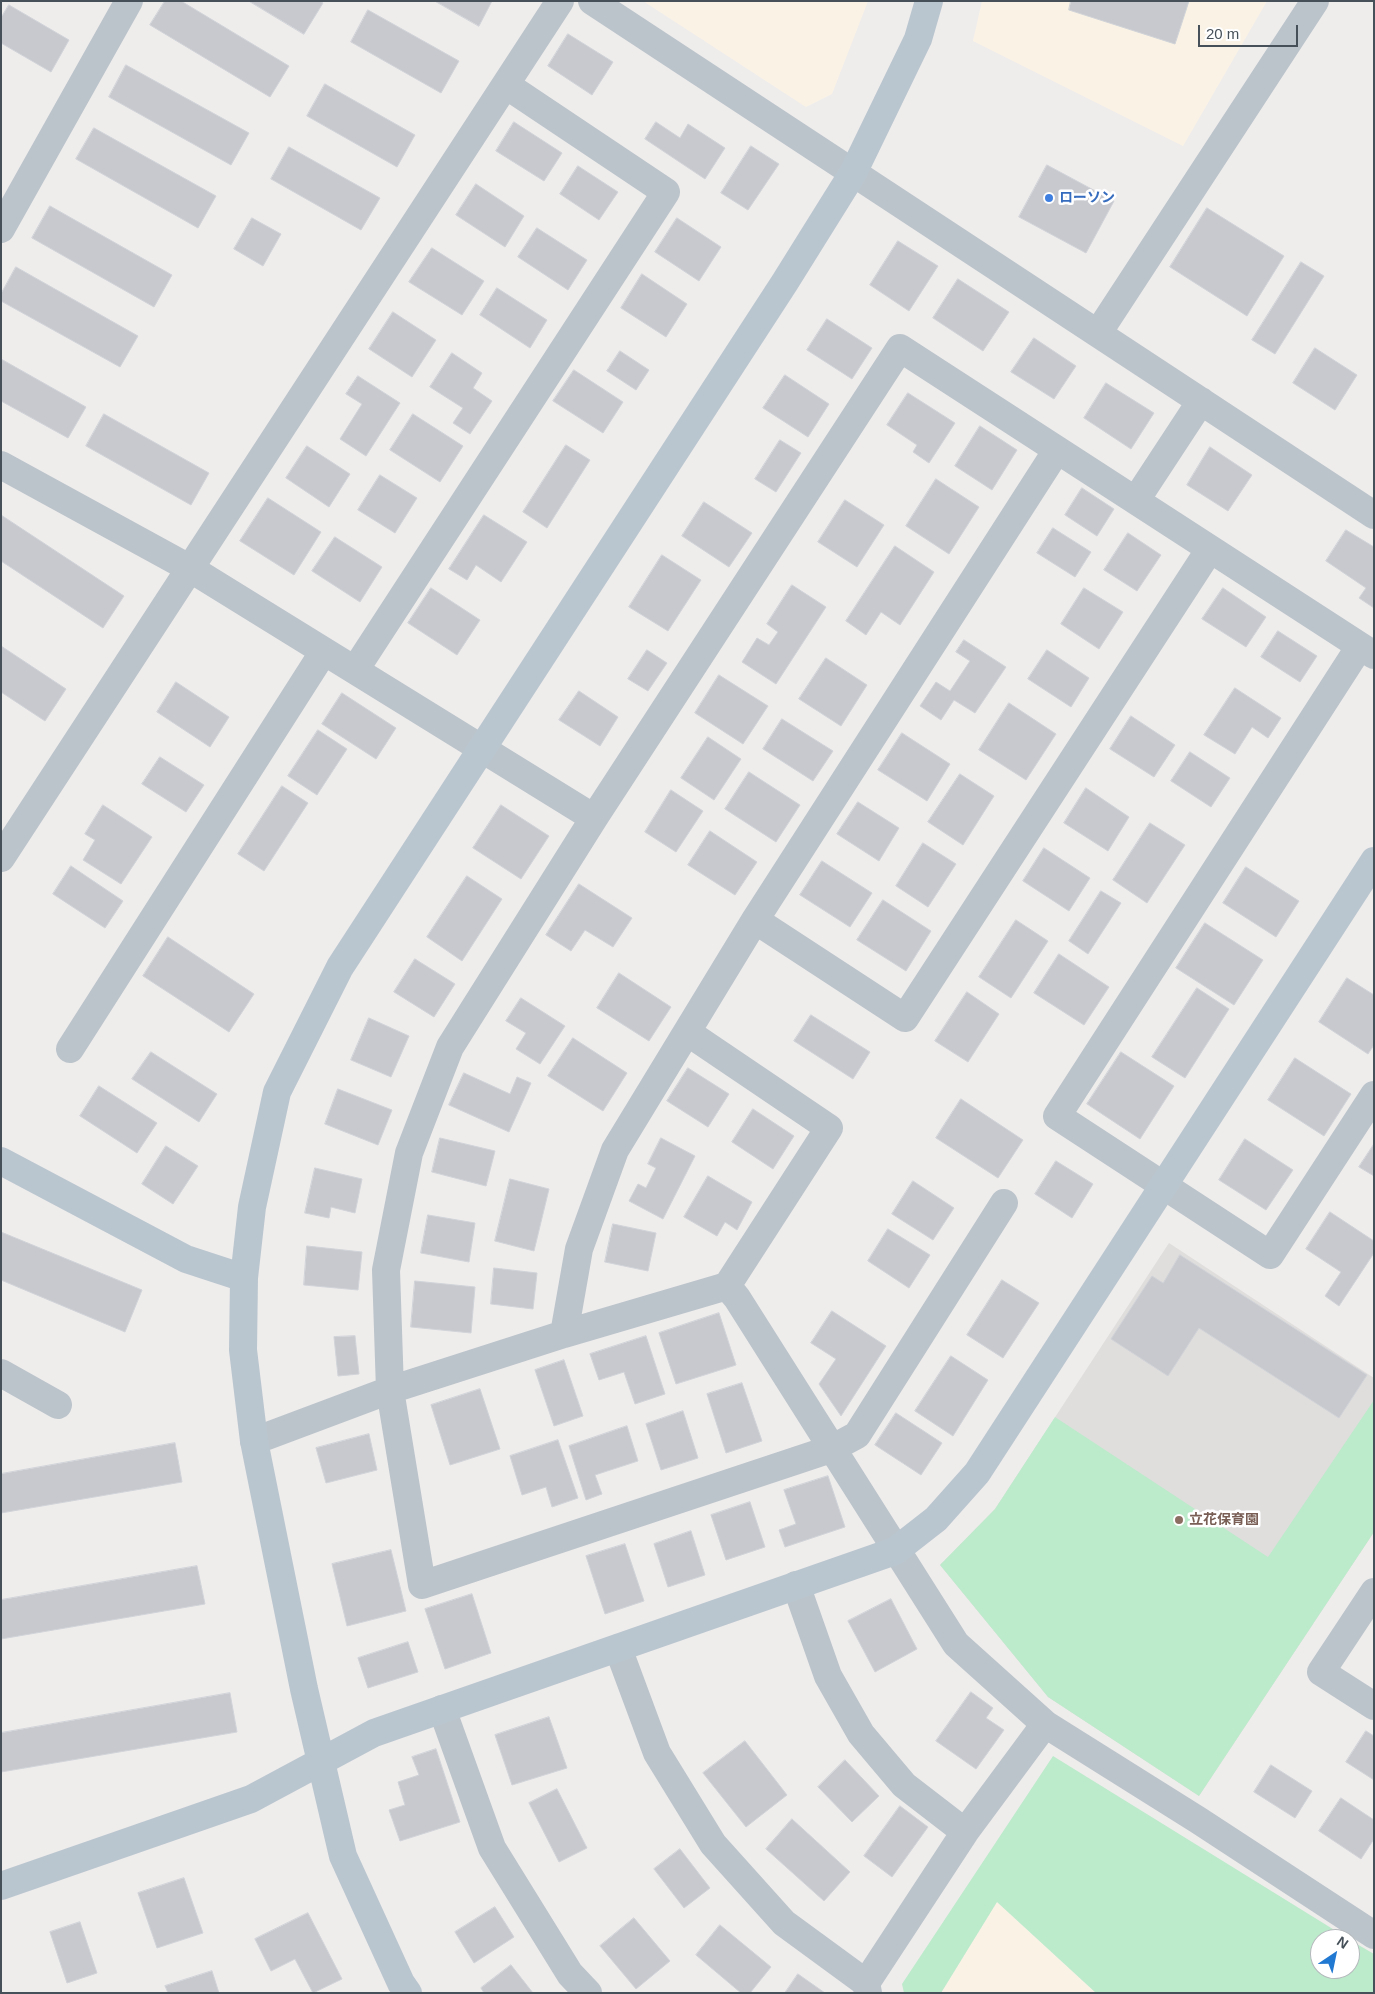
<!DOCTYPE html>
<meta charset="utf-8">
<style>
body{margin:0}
#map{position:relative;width:1375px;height:1994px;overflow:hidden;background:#efecec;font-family:Helvetica,sans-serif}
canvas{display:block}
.frame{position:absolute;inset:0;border:2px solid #465058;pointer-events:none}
.north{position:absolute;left:1310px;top:1929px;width:50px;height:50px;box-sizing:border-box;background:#fff;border:1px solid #b5b9bc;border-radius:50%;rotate:34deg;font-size:14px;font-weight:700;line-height:20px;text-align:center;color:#465058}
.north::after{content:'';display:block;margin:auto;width:18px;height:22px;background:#2279d2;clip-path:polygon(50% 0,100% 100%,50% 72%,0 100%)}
.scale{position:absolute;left:1198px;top:25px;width:100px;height:22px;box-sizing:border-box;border:2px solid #465058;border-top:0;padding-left:6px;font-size:15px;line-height:18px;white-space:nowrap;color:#465058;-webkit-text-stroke:4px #fff;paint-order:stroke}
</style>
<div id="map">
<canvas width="1375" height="1994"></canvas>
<div class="frame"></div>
<div class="north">N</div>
<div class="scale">20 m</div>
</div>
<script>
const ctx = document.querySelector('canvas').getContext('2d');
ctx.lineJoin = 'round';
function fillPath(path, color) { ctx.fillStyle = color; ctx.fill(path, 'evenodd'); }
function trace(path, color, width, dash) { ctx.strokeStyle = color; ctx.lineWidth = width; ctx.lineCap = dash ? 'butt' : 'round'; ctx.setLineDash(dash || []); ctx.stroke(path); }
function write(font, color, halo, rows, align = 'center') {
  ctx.font = font + ' Helvetica,"Noto Sans JP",sans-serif'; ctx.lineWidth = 5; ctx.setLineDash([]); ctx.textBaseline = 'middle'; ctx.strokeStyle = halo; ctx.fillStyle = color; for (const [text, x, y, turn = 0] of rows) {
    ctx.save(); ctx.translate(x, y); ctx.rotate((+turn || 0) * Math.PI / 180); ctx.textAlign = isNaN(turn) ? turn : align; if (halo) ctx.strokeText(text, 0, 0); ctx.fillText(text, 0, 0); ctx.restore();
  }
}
const commercial = new Path2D(`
 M643,1H868L832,94L806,107Z
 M982,1H1267L1183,146L973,41Z
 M997,1902L1096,1993H941Z`);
const education = new Path2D(`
 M1169,1243L1374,1378V1532L1199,1796L1048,1697L940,1565L995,1509Z`);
const green = new Path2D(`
 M1374,1400V1532L1199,1796L1048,1697L940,1565L995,1509L1055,1417L1268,1557Z
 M1053,1756L1349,1939H1320V1969H1350V1940L1374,1954V1993H1096L997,1902L941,1993H904L902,1984Z`);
const building = new Path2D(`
 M165,1H181L289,66L270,97L150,25Z
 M249,1H320L323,3L304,34Z
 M435,1H492L479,26Z
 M1071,1H1189L1175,44L1069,10Z
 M9,5L69,40L51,72L1,43V18Z
 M368,10L459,61L441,93L351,42Z
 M568,34L613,62L592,95L548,66Z
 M126,65L249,133L231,165L109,97Z
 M325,84L415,135L397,167L307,116Z
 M514,122L562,153L544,181L496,151Z
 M656,122L680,138L688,124L725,148L705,179L645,139Z
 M94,128L216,196L198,228L76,159Z
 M751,146L779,164L748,210L721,193Z
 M289,147L380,198L361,230L271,179Z
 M1047,165L1114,201L1086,253L1019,217Z
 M578,166L618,192L599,220L560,194Z
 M476,184L524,216L505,247L456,215Z
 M50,206L172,275L154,307L32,238Z
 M1207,208L1284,256L1247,316L1170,267Z
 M252,218L281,234L263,266L234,249Z
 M677,218L721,247L699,281L655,252Z
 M537,228L587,260L568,290L518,257Z
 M898,241L938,266L909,311L870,285Z
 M432,248L484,281L462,315L409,282Z
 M1301,262L1324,276L1275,354L1252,340Z
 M16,267L138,336L120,367L1,301V294Z
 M642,274L687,304L666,337L621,308Z
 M958,279L1009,312L983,351L933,318Z
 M497,288L547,320L530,348L480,315Z
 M393,312L436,340L412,377L369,349Z
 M827,319L872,348L852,379L807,350Z
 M1034,338L1076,366L1054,399L1011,372Z
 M1315,348L1357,375L1335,410L1293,383Z
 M620,351L649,370L636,390L607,371Z
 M452,353L482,373L473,388L492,401L470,434L453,423L463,408L430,387Z
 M1,359L86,407L68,438L1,401Z
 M574,370L623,402L603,433L553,401Z
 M785,375L829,404L808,437L763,408Z
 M358,376L400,403L366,456L340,439L362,404L346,394Z
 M1106,383L1154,413L1131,449L1084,418Z
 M908,393L955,423L929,463L913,452L917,445L887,425Z
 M104,414L209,473L191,505L86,446Z
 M413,414L463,446L440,482L390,450Z
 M980,426L1017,450L992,490L955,466Z
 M780,440L801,453L776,492L755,479Z
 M566,445L590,460L547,528L523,512Z
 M307,446L350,474L329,507L286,478Z
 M1210,447L1252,475L1228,511L1187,485Z
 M380,475L417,498L395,533L358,510Z
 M936,479L979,507L949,554L906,526Z
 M1082,488L1114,509L1097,536L1065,515Z
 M268,498L321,532L294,575L240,541Z
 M845,500L884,525L857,567L818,542Z
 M704,502L752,533L729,567L682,536Z
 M1,515L124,596L103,628L1,561Z
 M484,515L527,542L501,582L476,565L467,580L449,569Z
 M1053,528L1091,552L1075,577L1037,553Z
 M1346,530L1374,547V608L1359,598L1366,588L1326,561Z
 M1128,533L1161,555L1137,591L1104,570Z
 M335,537L382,567L360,602L312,571Z
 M895,546L934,572L900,625L881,612L866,635L846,621Z
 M662,555L701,580L668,631L629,607Z
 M792,585L826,607L776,684L742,662L757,638L769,645L778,632L767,624Z
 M431,588L480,620L457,655L408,623Z
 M1084,588L1123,612L1099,649L1061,624Z
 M1223,588L1266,617L1246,647L1202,619Z
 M1278,631L1317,656L1300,682L1261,657Z
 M964,640L1006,667L975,713L954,700L941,720L920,706L936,682L950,691L970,661L956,652Z
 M1,646L66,689L45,721L1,692Z
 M647,650L667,663L648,691L628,679Z
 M1047,650L1089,678L1071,707L1028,679Z
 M826,658L867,685L841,726L799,699Z
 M719,675L768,706L743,744L695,713Z
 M176,682L229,717L210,747L157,712Z
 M1235,688L1281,718L1268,738L1252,727L1235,754L1204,735Z
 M579,691L618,717L600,746L559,720Z
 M342,693L396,728L376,759L322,724Z
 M1009,703L1056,734L1026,780L979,750Z
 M1131,716L1175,745L1154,777L1110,749Z
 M782,719L833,751L813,781L763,749Z
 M318,730L347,749L317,795L288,776Z
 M902,733L950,764L927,801L878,770Z
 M708,737L741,759L714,800L681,778Z
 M1190,752L1230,778L1211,807L1171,781Z
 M160,757L204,785L186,812L142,784Z
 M749,772L800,805L776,842L725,809Z
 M960,774L994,796L963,845L928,822Z
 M282,786L308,803L264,871L238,854Z
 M1086,788L1129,817L1108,851L1064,823Z
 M671,790L703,811L676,852L645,832Z
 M858,802L899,828L879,861L837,834Z
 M103,805L152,837L121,884L83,860L95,840L85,834Z
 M501,805L549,836L521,879L473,848Z
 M1150,823L1185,845L1147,903L1113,880Z
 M710,831L757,862L735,895L688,865Z
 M923,843L956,864L928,907L896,886Z
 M1044,848L1090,878L1069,911L1023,881Z
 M822,861L872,893L850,927L800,895Z
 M71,866L123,901L105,928L53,894Z
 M1246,867L1299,901L1276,937L1223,903Z
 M467,876L502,899L462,961L427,937Z
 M579,884L632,918L613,947L585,930L571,951L546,935Z
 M1101,891L1121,903L1088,954L1069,941Z
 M883,900L931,931L906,971L857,940Z
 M1016,920L1048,941L1011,998L979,977Z
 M1205,923L1263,960L1234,1005L1176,968Z
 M168,937L254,994L229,1032L143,976Z
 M1059,954L1109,987L1084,1025L1034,993Z
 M415,959L455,984L434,1017L394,992Z
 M619,973L671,1007L649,1041L597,1008Z
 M1347,978L1374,995V1045L1368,1054L1319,1022Z
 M1197,988L1229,1009L1185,1078L1152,1057Z
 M967,992L999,1014L968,1062L935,1041Z
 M521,998L565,1026L540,1064L516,1049L526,1033L506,1021Z
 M811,1015L870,1052L853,1079L794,1041Z
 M369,1018L409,1036L391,1077L351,1060Z
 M573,1038L627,1073L603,1111L548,1076Z
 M151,1052L217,1094L199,1122L132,1079Z
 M1121,1052L1174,1086L1140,1139L1087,1104Z
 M1295,1058L1351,1094L1324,1136L1268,1100Z
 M688,1068L729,1094L708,1127L667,1101Z
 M464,1073L510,1094L517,1077L531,1083L509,1132L449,1105Z
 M99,1086L157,1123L137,1153L80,1116Z
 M338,1089L392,1110L378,1145L325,1124Z
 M961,1099L1023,1140L998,1178L936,1138Z
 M753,1109L794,1136L773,1169L732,1142Z
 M440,1138L495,1151L486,1186L432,1172Z
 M661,1138L695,1156L663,1219L629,1201L638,1184L646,1188L656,1168L648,1164Z
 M1245,1139L1293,1170L1266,1210L1219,1180Z
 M1374,1144V1176L1359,1167Z
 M166,1146L198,1166L173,1204L142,1184Z
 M1056,1161L1093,1184L1072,1218L1035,1194Z
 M315,1168L362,1179L355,1213L331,1207L329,1218L305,1213Z
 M708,1176L752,1202L737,1230L725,1222L717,1236L684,1217Z
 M510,1179L549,1189L534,1251L495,1241Z
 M913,1181L954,1208L933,1240L892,1214Z
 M1330,1212L1374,1241V1253L1339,1306L1325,1296L1341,1272L1306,1249Z
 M428,1215L475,1223L469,1262L421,1253Z
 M613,1224L656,1233L648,1271L605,1262Z
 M888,1229L930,1255L909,1288L868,1261Z
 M1,1232L142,1290L125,1332L1,1280Z
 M307,1246L362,1252L358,1290L304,1285Z
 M1180,1255L1367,1375L1339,1418L1199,1328L1168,1376L1111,1339L1152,1276L1163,1283Z
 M494,1268L537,1273L533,1309L491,1304Z
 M1002,1280L1039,1303L1003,1358L967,1335Z
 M415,1281L475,1287L471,1333L411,1327Z
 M832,1311L886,1346L841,1416L819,1384L836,1359L811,1343Z
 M719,1313L736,1365L676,1384L659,1333Z
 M355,1336L359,1374L338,1376L334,1337Z
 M646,1336L665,1394L635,1404L624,1372L599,1380L590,1354Z
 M951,1356L988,1380L953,1436L915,1411Z
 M564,1360L583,1416L554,1426L535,1370Z
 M742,1383L762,1441L726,1453L707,1394Z
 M480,1389L500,1449L450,1465L431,1405Z
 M683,1411L698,1458L661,1470L646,1424Z
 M896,1413L942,1443L921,1475L875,1445Z
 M627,1426L638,1461L595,1475L602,1494L586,1500L569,1446Z
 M369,1434L377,1470L326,1483L316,1448Z
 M558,1440L578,1498L552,1507L546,1487L522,1495L510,1456Z
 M175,1443L182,1482L1,1513V1474Z
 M828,1476L845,1527L785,1547L779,1530L796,1524L784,1490Z
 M750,1502L765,1547L726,1560L711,1515Z
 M691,1531L705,1575L668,1587L654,1544Z
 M625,1544L644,1601L605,1614L586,1556Z
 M391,1550L406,1611L347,1626L332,1564Z
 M197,1566L205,1604L1,1639V1600Z
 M472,1594L491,1653L445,1669L425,1609Z
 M891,1599L917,1649L875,1672L848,1621Z
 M408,1642L418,1672L368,1688L358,1658Z
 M971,1692L993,1708L986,1718L1004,1730L976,1769L936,1741Z
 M230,1693L237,1732L1,1772V1733Z
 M549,1717L567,1768L512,1785L495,1735Z
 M1366,1731L1374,1736V1780L1346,1762Z
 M745,1741L787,1795L746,1827L703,1773Z
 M436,1749L460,1822L400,1841L389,1810L405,1805L398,1782L419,1775L412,1757Z
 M845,1760L879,1796L852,1822L818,1787Z
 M1271,1765L1312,1791L1295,1818L1254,1792Z
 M557,1789L587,1848L559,1862L529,1803Z
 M1341,1798L1374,1820V1839L1361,1859L1319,1831Z
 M900,1806L928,1827L892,1877L864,1856Z
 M792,1819L850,1872L824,1901L766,1849Z
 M680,1849L710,1888L684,1908L654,1869Z
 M184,1878L203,1933L157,1948L138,1893Z
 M495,1907L514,1937L474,1963L455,1932Z
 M308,1913L342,1979L313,1993L295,1959L271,1971L255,1939Z
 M634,1918L670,1961L636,1989L600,1946Z
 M80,1922L97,1973L67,1983L50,1932Z
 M720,1925L771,1967L750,1993H741L696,1955Z
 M511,1965L533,1993H484L481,1988Z
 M212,1971L219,1993H168L165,1986Z
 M798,1974L825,1993H785Z`);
const street = new Path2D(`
 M592,1L1374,515
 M1,229L129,1
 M1098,333L1315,1
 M1,465L191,569L594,818
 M1136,500L1201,401
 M1360,646L1057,1116L1270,1255L1374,1095
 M355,670L666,192L506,85
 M1,858L560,1
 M755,920L905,1018L1210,549
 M687,1032L829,1128L727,1286
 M70,1049L324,651
 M1004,1203L857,1435L831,1449L422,1585L390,1390L386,1270L409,1153L450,1047L594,818L900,348L1374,655
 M564,1334L579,1249L615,1150L755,920L1057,450
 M1,1373L58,1405
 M254,1441L390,1390L564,1334L727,1286L737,1298L956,1644L1045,1724L1198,1820L1374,1935
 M796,1585L828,1676L861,1734L904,1785L965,1832
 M1374,1592L1321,1672L1374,1706
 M618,1648L657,1753L713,1844L784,1923L866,1983L868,1993
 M442,1709L492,1848L570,1974L588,1993
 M866,1983L965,1832L1045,1724`);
const secondary = new Path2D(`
 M1,1161L186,1259L244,1278
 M1,1886L251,1799L374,1733L895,1551L936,1519L977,1473L1374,861
 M408,1993L401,1983L343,1856L304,1689L254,1441L243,1350L244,1278L252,1207L277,1092L340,967L785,282L853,173L918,39L929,1`);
const markers = [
 [1049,198,5,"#3f7fe0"],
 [1179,1520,5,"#8d6e63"]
];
const shopNames = [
 ["ローソン",1059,198]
];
const educationNames = [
 ["立花保育園",1189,1520]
];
fillPath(commercial, '#faf3e5');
fillPath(education, '#e0dddd');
fillPath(green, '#bcebcb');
fillPath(building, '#c7c9cf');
trace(building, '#d0d3d8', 1);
trace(street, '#bbc4cb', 28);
trace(secondary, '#bac6cf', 28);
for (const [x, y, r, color] of markers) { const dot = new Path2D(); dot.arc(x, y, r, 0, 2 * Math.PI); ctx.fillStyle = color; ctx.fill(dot); trace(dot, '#fff', 2); }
write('bold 14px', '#366cbe', '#fff', shopNames, 'left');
write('bold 14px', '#785e54', '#fff', educationNames, 'left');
</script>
